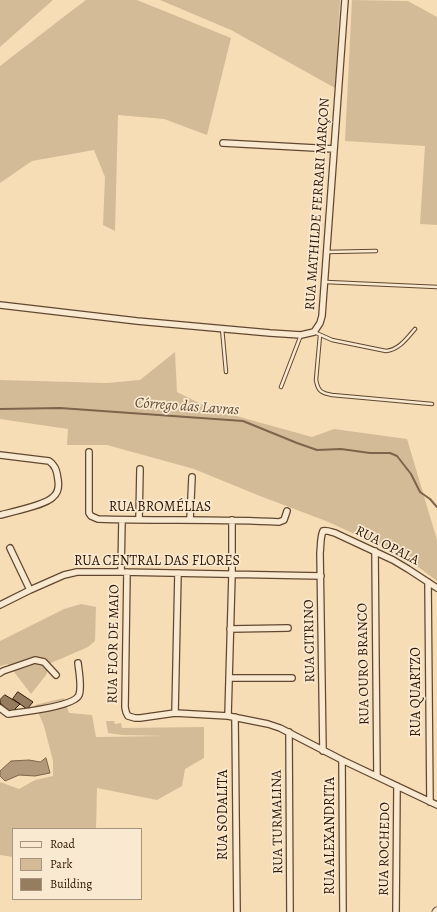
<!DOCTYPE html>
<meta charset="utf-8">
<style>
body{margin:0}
#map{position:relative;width:437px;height:912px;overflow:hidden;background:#f6ddb6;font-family:Alegreya,serif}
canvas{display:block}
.legend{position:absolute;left:12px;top:828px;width:130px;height:72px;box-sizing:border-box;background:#f9e9d0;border:1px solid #a8947e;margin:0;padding:5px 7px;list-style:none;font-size:12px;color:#2f1503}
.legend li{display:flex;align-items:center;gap:8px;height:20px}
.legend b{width:20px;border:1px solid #a8947e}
</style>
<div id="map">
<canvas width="437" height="912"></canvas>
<ul class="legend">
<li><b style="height:5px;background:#f9e9d0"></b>Road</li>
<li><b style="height:11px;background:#d4bb98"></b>Park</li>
<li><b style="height:11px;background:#967d60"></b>Building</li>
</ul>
</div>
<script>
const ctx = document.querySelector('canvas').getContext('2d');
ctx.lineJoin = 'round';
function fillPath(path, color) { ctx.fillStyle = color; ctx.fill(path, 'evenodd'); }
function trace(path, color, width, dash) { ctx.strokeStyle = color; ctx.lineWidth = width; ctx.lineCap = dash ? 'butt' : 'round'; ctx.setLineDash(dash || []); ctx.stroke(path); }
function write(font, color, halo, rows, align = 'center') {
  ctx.font = font + ' Alegreya,serif'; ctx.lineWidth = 3.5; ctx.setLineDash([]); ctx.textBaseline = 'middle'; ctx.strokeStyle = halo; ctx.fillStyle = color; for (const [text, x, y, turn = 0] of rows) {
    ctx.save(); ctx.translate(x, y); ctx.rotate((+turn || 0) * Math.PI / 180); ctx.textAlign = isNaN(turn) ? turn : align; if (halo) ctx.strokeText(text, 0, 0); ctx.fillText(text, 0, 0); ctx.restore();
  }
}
const green = new Path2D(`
 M0,0H53L0,47Z
 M86,0H137L231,38L207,135L164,119L118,115L115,231L103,225L105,177L94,150L32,161L0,183V66L70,12Z
 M160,0H340L335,88L231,30Z
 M352,0L408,1L437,17V225L420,224L425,146L345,141Z
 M175,352L177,392L211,409L312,437L334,429L407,439L437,540V581L405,557L326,521L260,496L194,469L107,445H67L68,429L0,419V380L107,383L140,380Z
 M81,604L96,607L95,641L88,647L51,663L46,675L31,694L8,664L0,666V641L64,609Z
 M64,698L69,713L92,715L96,737L166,736L122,735L108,733L106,721H114L115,724L121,723L122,728L204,727V758L185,769L182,786L157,800L97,788L96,829H13V857L0,855V782L19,789L35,780L53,776V761L44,726L35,705Z`);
const water = new Path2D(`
 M46,758L50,773L35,776L19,775L5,781L0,776V771L11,761L29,760L40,762Z`);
const stream = new Path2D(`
 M0,409L60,408L243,421L297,443L317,450L341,449L370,453H390L397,456L411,474L420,492L430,499L437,507`);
const building = new Path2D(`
 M18,692L33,702L27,709L13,699Z
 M5,695L20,704L11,713L0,703V700Z`);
const service = new Path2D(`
 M327,252L376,251
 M326,282L437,287
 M222,328L226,372
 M314,332L332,340L386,351C399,350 407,338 415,329
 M320,335L316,380C318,391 321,393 332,395L432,404
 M281,387L301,335`);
const minor = new Path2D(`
 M223,143L334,149
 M0,305L137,321L270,333L301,335L314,332L320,323L322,316L332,178L345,0
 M89,452V513L91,516L98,519C158,521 218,519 279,522L284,520L287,511
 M0,455L49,461C56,466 57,472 58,480C59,486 58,493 53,497C46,505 12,512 0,515
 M139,520L140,469
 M190,520L192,477
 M10,548L30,590
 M375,551L377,776
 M121,572L122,520
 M127,572L125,707L126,712L128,716L135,718H140L175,713L228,716L268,724L280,728L342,760L437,805
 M428,582L430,802
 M0,605L30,590L64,575L77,572H121L321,576
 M230,629L288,628
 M0,673L3,671L35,660L44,662L56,675
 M229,678H292
 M0,708L8,714C21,712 74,707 79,695C82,687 79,672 78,663
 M175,713L178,573
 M228,716L232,574V520
 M235,717L237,912
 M289,732L290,912
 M323,751L320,553C321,546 320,538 323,531C327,530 331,532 335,533L393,560L408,569L437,588
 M342,760L343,912
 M396,912L397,786`);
const tertiary = new Path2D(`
 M436,912L437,911`);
const streetNames = [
 ["RUA MATHILDE FERRARI MARÇON",318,204,-86],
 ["RUA BROMÉLIAS",160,508],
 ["RUA OPALA",387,546,27],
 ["RUA CENTRAL DAS FLORES",157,562],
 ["RUA CITRINO",310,641,-91],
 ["RUA FLOR DE MAIO",114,644,-89],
 ["RUA OURO BRANCO",364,664,-91],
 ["RUA QUARTZO",417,692,-90],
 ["RUA SODALITA",224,815,-90],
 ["RUA TURMALINA",278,822,-91],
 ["RUA ALEXANDRITA",331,836,-90],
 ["RUA ROCHEDO",385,849,-89]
];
const waterNames = [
 ["Córrego das Lavras",187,407,4]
];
fillPath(green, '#d4bb98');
fillPath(water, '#b29979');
trace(water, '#7e644a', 1);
trace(stream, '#7e644a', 2);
fillPath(building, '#967d60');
trace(building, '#2f1503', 1);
trace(service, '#614730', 4.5);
trace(minor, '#614730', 8);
trace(tertiary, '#614730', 9);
trace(service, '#f9e9d0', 2.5);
trace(minor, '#f9e9d0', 5.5);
trace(tertiary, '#f9e9d0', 7);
write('14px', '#2f1503', '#f9e9d0', streetNames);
write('italic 15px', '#634a32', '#f9e9d0', waterNames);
</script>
